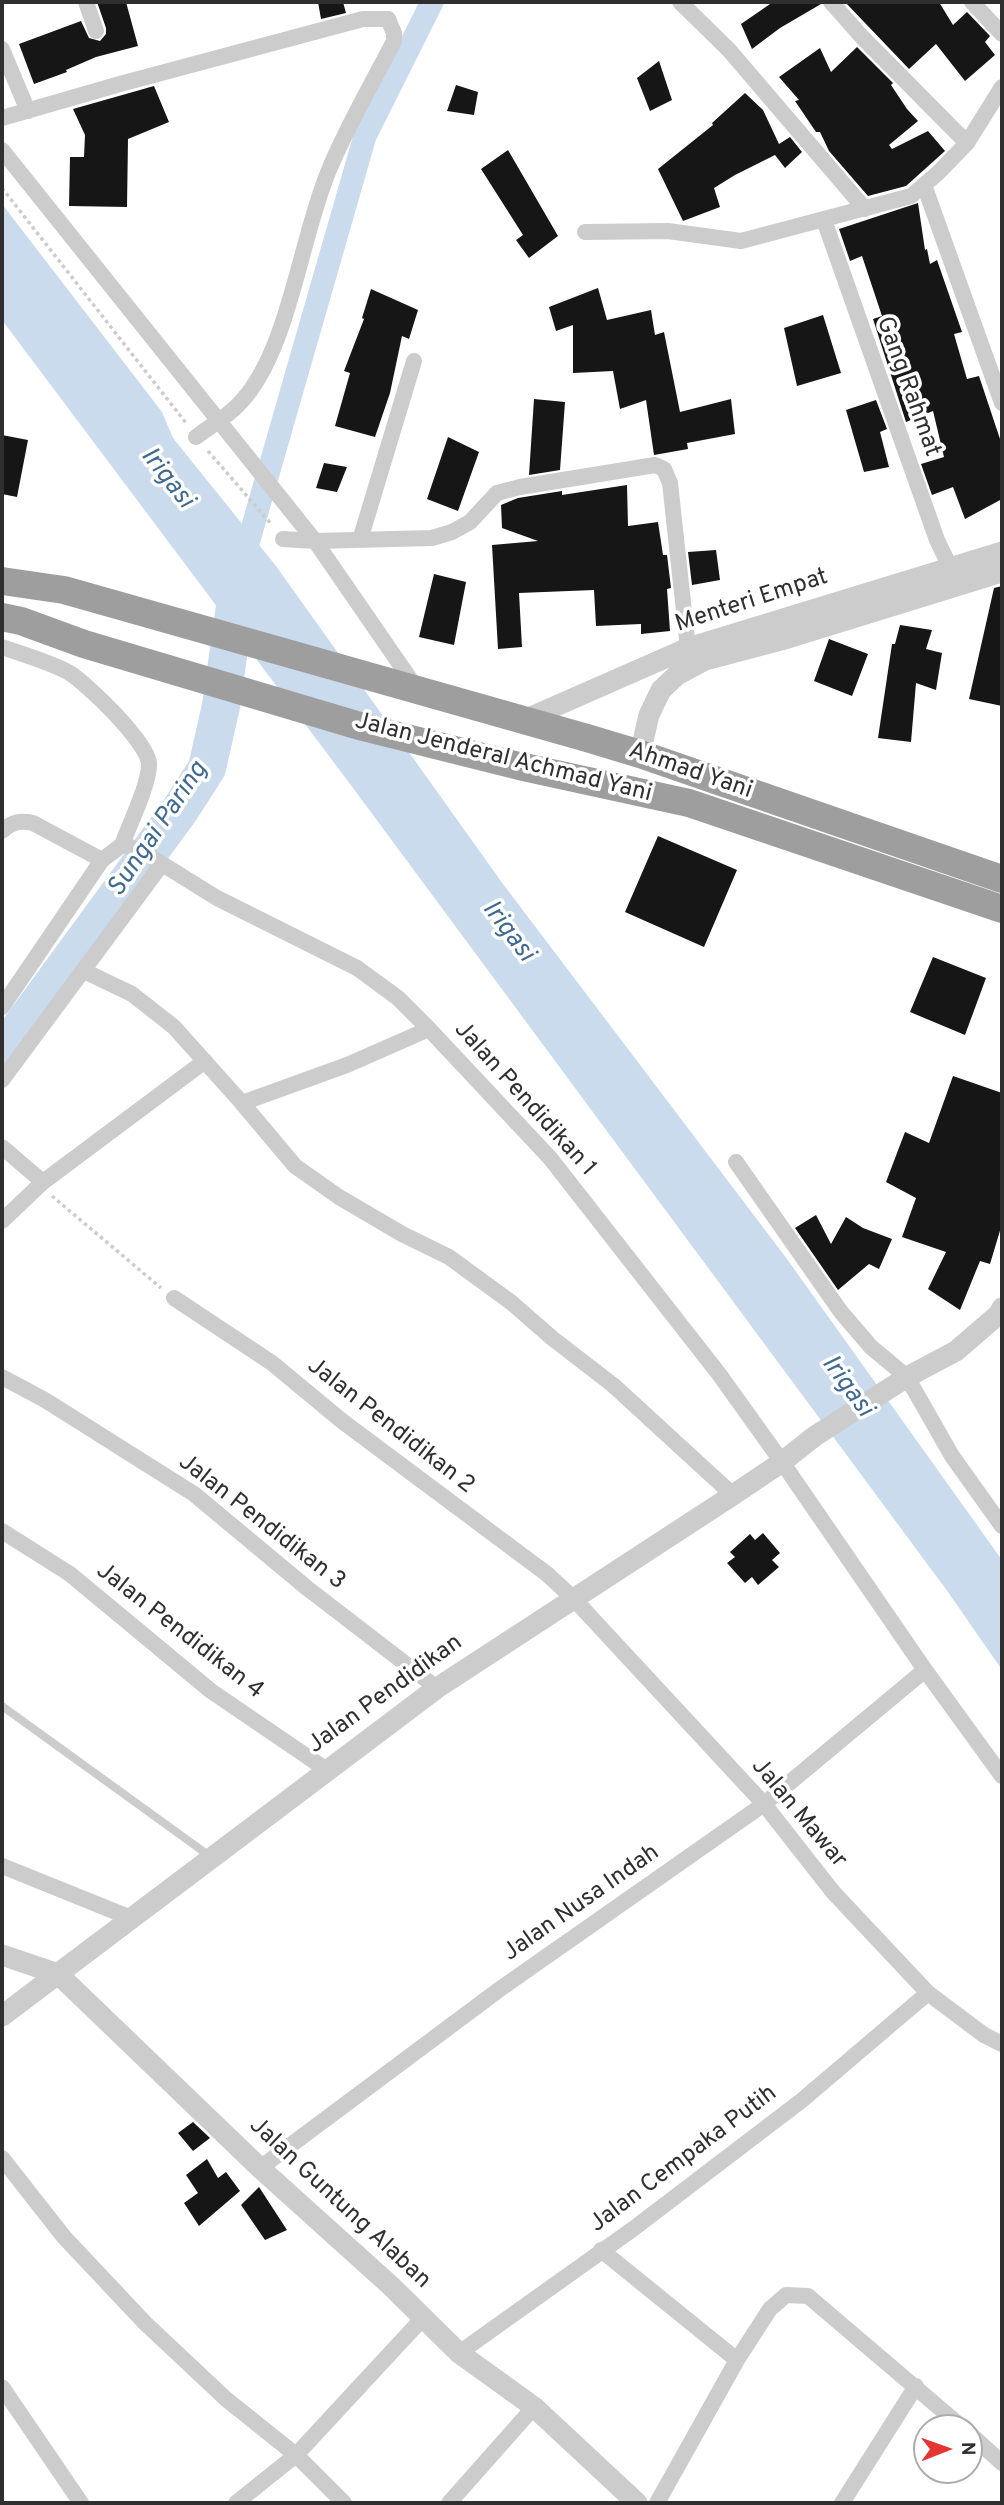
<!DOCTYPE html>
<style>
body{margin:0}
#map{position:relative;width:1004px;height:2505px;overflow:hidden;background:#fff;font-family:Overpass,sans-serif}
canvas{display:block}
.frame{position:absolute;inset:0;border:4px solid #2f2f2f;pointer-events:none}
.north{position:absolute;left:913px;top:2414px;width:70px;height:70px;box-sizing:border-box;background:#fff;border:2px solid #acacac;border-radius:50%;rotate:89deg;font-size:19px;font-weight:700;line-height:28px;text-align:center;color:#2f2f2f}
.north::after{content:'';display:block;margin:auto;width:24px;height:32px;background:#e53532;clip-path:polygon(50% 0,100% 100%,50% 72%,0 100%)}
</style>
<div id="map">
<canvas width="1004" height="2505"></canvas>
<div class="frame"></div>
<div class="north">N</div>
</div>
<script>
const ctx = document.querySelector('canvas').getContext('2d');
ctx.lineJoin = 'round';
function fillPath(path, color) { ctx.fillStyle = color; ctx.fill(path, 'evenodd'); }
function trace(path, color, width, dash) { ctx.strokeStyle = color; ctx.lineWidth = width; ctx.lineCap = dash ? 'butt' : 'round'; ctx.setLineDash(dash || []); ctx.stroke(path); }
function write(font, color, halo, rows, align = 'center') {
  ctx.font = font + ' Overpass,sans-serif'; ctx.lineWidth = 7; ctx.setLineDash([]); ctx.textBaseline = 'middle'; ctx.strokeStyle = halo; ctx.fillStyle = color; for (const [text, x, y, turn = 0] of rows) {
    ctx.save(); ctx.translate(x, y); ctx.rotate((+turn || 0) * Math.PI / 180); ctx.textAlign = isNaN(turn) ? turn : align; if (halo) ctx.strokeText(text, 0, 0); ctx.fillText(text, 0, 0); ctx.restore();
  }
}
const water = new Path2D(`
 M2,204L162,412L173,438L276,566L503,884L787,1259L1002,1560V1670L948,1592L356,792L2,320Z`);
const canal = new Path2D(`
 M242,564L365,136L432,2`);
const river = new Path2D(`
 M2,1053L180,810L207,768L221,706L236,599`);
const building = new Path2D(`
 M97,2H126L138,46L96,57L66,70L67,72L34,84L19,44L81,21L89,38L100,41L106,34V28Z
 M318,2H343L346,13L321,19Z
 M773,2H821V4L780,28L752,49L741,24Z
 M845,2H939L953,25L967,12L990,36L985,42L995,55L965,81L936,44L909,69Z
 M857,47L893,83L891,85L907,109L918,121L889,145L892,149L928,131L945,151L906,186L868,196L829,151L820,132H816L795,101L799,100L779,77L820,48L831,72Z
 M659,61L672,100L650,111L637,78Z
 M456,85L478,92L474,115L447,111Z
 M154,86L169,122L128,139L127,207L69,206L70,157H84L85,135L73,109Z
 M745,93L763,110L779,144L790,137L802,152L785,168L775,155L735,175L714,188L720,207L683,221L658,169L713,125L712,123Z
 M508,150L558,236L529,258L516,240L523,235L481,169Z
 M918,203L925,250L927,249L930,264L937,260L962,332L954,334L967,379L979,376L1002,445V499L965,519L953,487L932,495L921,464L944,457L933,411L906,422L873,319L882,316L862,256L850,261L839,229Z
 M598,288L607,320L651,310L655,335L664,332L680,412L731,399L735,434L687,443L688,449L654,455L646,400L620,409L613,371L573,373V325L556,331L549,307Z
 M371,289L418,310L409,339L402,336L390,393L375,437L335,426L350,373L344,371L364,319L362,318Z
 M823,315L841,373L797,386L784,328Z
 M534,399L565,402L560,470L529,475Z
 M876,400L887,429L880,432L889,467L864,472L846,410Z
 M2,435L28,440L17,497L2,494Z
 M448,437L479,452L458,511L427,499Z
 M324,463L347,467L337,492L316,488Z
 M627,485L628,526L658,522L663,555H667L671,588L667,589L670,631L641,634V624L596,626L594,590L519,593L522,647L498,649L492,545L538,541L502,528L501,505L518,498L562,491V495Z
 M716,550L720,580L692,585L688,552Z
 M434,574L466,582L454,645L419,637Z
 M1002,586V706L969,699L994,588Z
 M900,625L932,630L926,649L942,653L936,690L916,683L911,742L878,738L892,644H895Z
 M829,639L868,654L852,696L814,681Z
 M658,836L737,870L704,947L625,912Z
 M933,957L986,978L965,1035L910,1012Z
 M953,1076L1002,1093V1224L990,1264L980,1261L960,1310L928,1289L946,1252L902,1237L916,1198L886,1182L905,1132L929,1143Z
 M816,1215L831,1244L846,1217L863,1228L892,1239L879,1269L869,1264L838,1290L795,1228Z
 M763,1533L780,1553L772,1560L779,1567L758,1585L752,1577L745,1583L727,1563L735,1557L730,1552L750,1534L755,1540Z
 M193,2122L210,2138L193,2151L178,2133Z
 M207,2159L218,2178L226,2172L240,2191L199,2226L184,2203L198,2193L186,2175Z
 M259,2187L287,2230L265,2240L241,2205Z`);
const path = new Path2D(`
 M2,188L186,423
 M208,451L272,525
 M52,1196L161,1288`);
const service = new Path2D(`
 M2,1706L211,1857`);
const minor = new Path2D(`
 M86,2L96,31
 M680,2L729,50L865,209
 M831,2L862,37L967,143
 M972,2L1002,34
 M2,49L28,111
 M2,118L120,84L363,19H388L394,33V41C372,84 347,126 329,170C300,238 289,353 239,404C227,417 210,426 196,437
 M2,150L315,541L417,689
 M924,185L1002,403
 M824,220L937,540L950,567
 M585,232L668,231L741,241L911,196L938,173L967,143L1002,87
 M283,539L315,541L432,538L452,532L470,522L497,493L520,487L655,465L664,469L670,483L688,648
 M360,540L414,361
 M2,647C24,655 47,661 68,672C87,683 147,742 149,763C150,783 129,825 122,845L138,849L217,898L357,968L398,998L429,1029L550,1158L719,1374L782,1462L925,1670L1002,1776
 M2,831C12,822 20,820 33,823L102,860L122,845
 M84,971L132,994L174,1027L242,1103L295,1166L339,1197L402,1234L449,1257L512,1303L552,1338L613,1385L733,1495
 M2,1007L102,860
 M2,1080L162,864
 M242,1103L347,1065L429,1029
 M2,1147L43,1182
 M736,1162L841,1312L871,1347L907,1377L952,1456L1002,1526
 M2,1221L43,1182L205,1061
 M174,1298L272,1363L342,1421L547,1574L573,1598L764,1804L833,1892L928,1993L984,2035L1002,2044
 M2,1377L45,1400L194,1494L307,1588L437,1688
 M2,1531L70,1574L211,1691L327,1770
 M2,1866L131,1918
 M2,2158L64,2237L145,2323L226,2399L296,2455L344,2503
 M260,2168L500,1989L764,1804L925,1670
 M601,2250L737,2360
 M459,2353L633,2229L801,2101L928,1993
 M2,2387L81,2503
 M969,2433L1002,2463
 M236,2503L296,2455L423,2318
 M449,2503L534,2407
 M657,2503L737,2360L770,2309L786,2295L808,2296L963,2428
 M842,2503L916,2386`);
const tertiary = new Path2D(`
 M524,720L688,648L1002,552
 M640,754L649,715L661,690L677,675L705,660L788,638L1002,572
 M2,1955L58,1974L260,2168L391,2286L459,2353L534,2407L637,2503
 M2,2016L437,1688L733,1495L782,1462L815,1436L907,1377L956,1351L999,1314L1002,1308`);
const trunk = new Path2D(`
 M2,581L64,590L587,738L640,754L1002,879
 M2,617L21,621L84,644L363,727L519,766L689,803L1002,909`);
const streetNames = [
 ["Gang Rahmat",907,387,70],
 ["Menteri Empat",752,602,-18],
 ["Jalan Jenderal Achmad Yani",503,759,14],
 ["Ahmad Yani",690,772,19],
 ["Jalan Pendidikan 1",524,1100,48],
 ["Jalan Pendidikan 2",390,1427,38],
 ["Jalan Pendidikan 3",261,1523,38],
 ["Jalan Pendidikan 4",179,1632,38],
 ["Jalan Pendidikan",386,1695,-36],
 ["Jalan Mawar",798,1814,50],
 ["Jalan Nusa Indah",582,1904,-35],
 ["Jalan Cempaka Putih",684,2160,-37],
 ["Jalan Guntung Alaban",339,2204,43]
];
const waterNames = [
 ["Irigasi",166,479,52],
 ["Sungai Paring",159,830,-56],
 ["Irigasi",507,932,53],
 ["Irigasi",846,1387,54]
];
fillPath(water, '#c9dbec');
trace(canal, '#c9dbec', 23);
trace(river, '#c9dbec', 38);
fillPath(building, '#161616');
trace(path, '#ccc', 3.5, [3.5, 3.5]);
trace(service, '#ccc', 8);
trace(minor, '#ccc', 16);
trace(tertiary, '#ccc', 21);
trace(trunk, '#9e9e9e', 28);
write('24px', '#2f2f2f', '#fff', streetNames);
write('italic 26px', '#3d6992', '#fff', waterNames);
</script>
